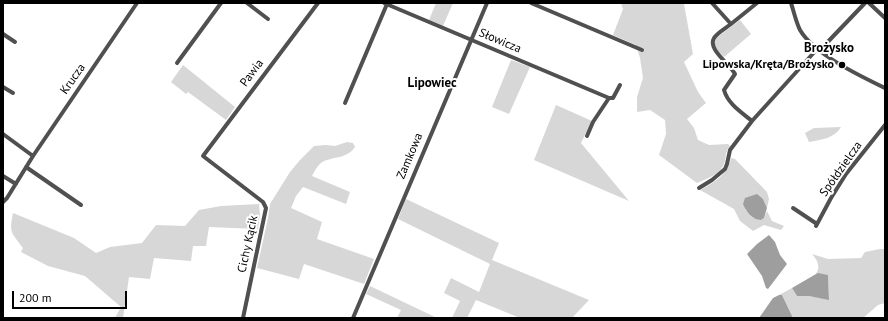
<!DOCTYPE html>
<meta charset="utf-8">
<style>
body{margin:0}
#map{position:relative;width:888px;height:321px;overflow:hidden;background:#fff;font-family:"PT Sans",sans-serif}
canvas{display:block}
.frame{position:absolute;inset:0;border:4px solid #000;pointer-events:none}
.scale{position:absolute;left:12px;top:291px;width:115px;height:18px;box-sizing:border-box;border:2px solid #000;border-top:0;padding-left:5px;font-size:12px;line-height:14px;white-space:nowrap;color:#000;-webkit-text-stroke:3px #fff;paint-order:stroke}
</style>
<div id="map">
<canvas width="888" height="321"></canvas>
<div class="frame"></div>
<div class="scale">200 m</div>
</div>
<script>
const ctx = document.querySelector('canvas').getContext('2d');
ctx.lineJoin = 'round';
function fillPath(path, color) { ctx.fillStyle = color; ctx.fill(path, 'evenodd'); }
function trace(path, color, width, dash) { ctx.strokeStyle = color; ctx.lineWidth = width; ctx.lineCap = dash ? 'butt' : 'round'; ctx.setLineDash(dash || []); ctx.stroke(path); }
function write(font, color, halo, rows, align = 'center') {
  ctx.font = font + ' "PT Sans",sans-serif'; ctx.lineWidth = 4; ctx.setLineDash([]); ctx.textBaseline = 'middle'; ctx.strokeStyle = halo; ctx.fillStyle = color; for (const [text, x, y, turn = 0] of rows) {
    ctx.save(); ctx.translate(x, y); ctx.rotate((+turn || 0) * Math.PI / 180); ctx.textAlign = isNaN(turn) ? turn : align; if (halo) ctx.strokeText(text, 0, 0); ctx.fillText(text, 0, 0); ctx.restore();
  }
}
const green = new Path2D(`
 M436,3H453L443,26L429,20Z
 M621,3H683L684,4L693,54L684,62L698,92L706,103L687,119L694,128L698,140L709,145L728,144L730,146C724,152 727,159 723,166C719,175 705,179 697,183L659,155L666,134L665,120L650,110L637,112V97L643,78L640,58L636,45L613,35L623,9Z
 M740,20L751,34L724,57C719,52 713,47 715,39Z
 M511,60L530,67L509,114L492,107Z
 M183,65L235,107L226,120L188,92L186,94L171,82Z
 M556,105L592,121L581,143L629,201L534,160Z
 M841,127C835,138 821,140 809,142L805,133L814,128Z
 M347,142L353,143L355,147C346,160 331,156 321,163C317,166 314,172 312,176L350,192L346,204L303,187L296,196L291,208L322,222L317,239L374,259L364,284L304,264L299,279L257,268L268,218L270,204L290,172L300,160L314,146L326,145L335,146Z
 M731,158L735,159L767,192L769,199L767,208L763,199L745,209L752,217L761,220L764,218L767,211L772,221L784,226L781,230L764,225L753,231L740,221L734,209L700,190C714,183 728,174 731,158Z
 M406,199L499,243L492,260L589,300L572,318H520L476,300L467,318H452L460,301L444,293L451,278L479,292L490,264L398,219Z
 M259,204L260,215L258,229L209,227L206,246H193L191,261L154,258L150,279L129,277L123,318H115L121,307L85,276L48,266L21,252L23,248C11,232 9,233 13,213L74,238L96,253L110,247L142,243L156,225L185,226L199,210L221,206Z
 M880,249H885V303L878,305L863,318H793L782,295H779L792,288L797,296H809L829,299L828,275L816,274C821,266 817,260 812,254L828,259L861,258L865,252Z
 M370,286L437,318H397L401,310L366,294Z`);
const water = new Path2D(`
 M757,194L763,199L767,208L764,218L761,220C752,220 746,211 743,204L745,198Z
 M769,235L775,242L780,255L787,264L768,289L766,288L762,276L747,254L757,244Z
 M818,273L828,275L829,300L809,296H797L792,288L816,274Z
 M779,295H782L793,318H759L773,298Z`);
const minor = new Path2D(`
 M247,3L268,19
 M384,3L609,98L593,122L587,136
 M531,3L642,50
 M712,3L731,24C726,28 717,33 714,38C707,49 730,64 735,74L724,90C728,104 741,112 752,121
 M791,3C794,12 796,22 800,30C814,54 860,76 885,88
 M869,3L885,18
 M731,24L757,3
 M3,34L15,42
 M820,50L865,3
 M177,63L221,3
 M3,87L13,93
 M609,98H613L620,85
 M345,103L387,4
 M3,134L33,156
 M26,167L81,205
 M3,176L16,184
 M699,188L712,180L725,169L727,164L730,150L752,121L818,48
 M3,202L7,198L33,156L137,3
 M793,208L817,224
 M816,226L831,198L846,174L885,125
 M243,318L266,208L263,202L203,156L318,3
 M353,318L487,3`);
const markers = [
 [842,65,4,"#000"]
];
const streetNames = [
 ["Słowicza",500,41,23],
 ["Pawia",252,73,-53],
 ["Krucza",73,79,-55],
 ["Zamkowa",410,156,-67],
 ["Spółdzielcza",841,169,-55],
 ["Cichy Kącik",248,244,-78]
];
const poiNames = [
 ["Lipowska/Kręta/Brożysko",834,65]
];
const neighbourhoodNames = [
 ["Brożysko",829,48],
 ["Lipowiec",432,83]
];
fillPath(green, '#d7d7d7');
fillPath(water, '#9e9e9e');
trace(minor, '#505050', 4);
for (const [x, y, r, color] of markers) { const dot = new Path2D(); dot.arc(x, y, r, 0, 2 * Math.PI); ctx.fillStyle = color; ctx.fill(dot); trace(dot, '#fff', 1.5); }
write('12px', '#000', '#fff', streetNames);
write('bold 12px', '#000', '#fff', poiNames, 'right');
write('bold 13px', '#000', '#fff', neighbourhoodNames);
</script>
